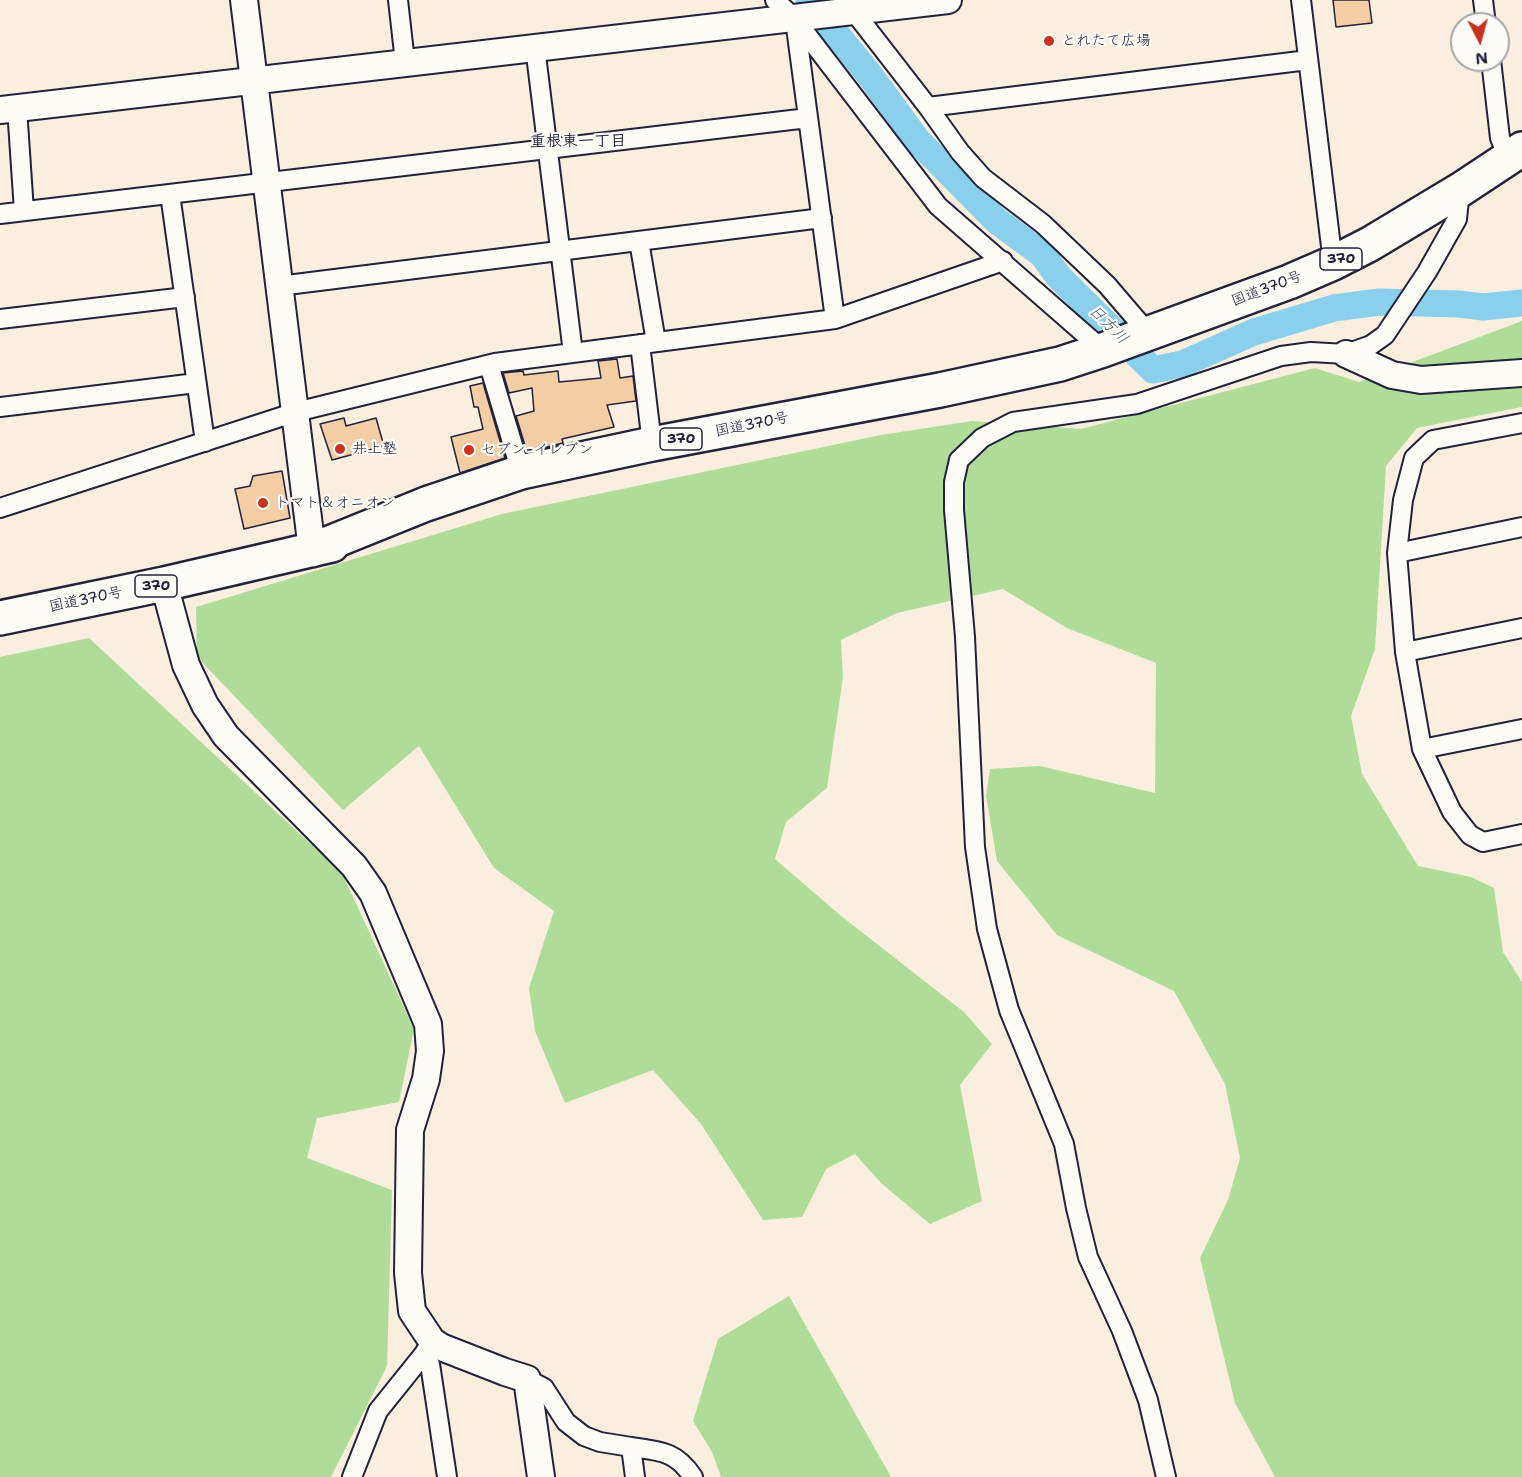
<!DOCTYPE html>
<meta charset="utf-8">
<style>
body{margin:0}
#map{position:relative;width:1522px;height:1477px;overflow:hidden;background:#faeede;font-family:"Shantell Sans",sans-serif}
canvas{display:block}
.north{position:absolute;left:1450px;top:12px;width:60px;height:60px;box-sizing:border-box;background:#fdfcf7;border:2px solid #a5a5ac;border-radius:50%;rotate:174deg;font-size:16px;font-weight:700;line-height:24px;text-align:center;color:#22223b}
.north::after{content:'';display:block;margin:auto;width:21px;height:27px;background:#c8321e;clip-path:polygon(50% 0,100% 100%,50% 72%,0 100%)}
</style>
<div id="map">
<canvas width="1522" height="1477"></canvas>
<div class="north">N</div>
</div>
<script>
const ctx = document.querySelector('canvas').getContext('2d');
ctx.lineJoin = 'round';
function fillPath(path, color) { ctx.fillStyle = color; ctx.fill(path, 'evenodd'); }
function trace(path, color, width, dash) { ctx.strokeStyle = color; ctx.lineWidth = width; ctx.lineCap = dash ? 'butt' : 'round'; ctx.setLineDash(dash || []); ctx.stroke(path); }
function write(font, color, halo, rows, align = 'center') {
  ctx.font = font + ' "Shantell Sans","Klee One",sans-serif'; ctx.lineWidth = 4.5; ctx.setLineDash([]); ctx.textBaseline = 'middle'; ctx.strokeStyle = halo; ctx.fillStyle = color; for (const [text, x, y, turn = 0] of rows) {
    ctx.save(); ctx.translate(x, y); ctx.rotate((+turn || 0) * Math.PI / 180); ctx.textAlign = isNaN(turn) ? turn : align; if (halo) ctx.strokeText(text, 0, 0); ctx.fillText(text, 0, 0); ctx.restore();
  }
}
const green = new Path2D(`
 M1522,321V407L1417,428L1386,466L1375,649L1351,716L1362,774L1418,866L1471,877L1494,888L1503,952L1522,982V1477H1275L1235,1403L1200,1258L1228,1200L1240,1158L1225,1084L1174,991L1057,935L997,861L986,796L990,769L1040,766L1155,793L1156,663L1067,628L1003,589L897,613L841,640L843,677L827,788L786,822L775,859L840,915L964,1012L992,1044L960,1085L982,1201L930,1224L881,1183L855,1154L826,1169L802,1217L763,1220L701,1124L653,1070L565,1103L535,1031L529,988L554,911L494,868L419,746L343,810L197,657L196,607L502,514L881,435L972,421L1081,429L1315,368L1359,382Z
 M89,638L342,873L414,1029L399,1102L317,1118L307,1158L392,1190L387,1366L331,1477H0V657Z
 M789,1296L891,1477H721L712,1452L693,1421L718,1339Z`);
const river = new Path2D(`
 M809,0L872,78L917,140L997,221L1042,254L1058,276L1153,370L1182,364L1254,332L1334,308L1379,302L1459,304L1483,307L1522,303`);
const building = new Path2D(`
 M1333,0H1369L1372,23L1336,27Z
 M617,359L620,378L633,376L636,401L607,405L614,427L562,439L563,443L527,452L516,416L534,411L532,388L509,393L503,373L523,371L524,375L558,371L559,382L601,378L598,361Z
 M483,383L505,458L460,473L451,437L483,429L478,407H474L470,386Z
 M344,418L346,426L376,418L384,446L332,460L320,424Z
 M282,471L290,518L244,529L235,489L250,486L253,476Z`);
const street = new Path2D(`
 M398,0L405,62
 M775,0L794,18L938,206L1103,350
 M1301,0L1333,263
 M1483,0L1486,24
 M848,4L928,107L960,152L983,178L1043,224L1107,285L1149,334
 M795,20L835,319
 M535,47L573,353
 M1491,60L1500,138L1508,158
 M928,107L1308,60
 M17,108L24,211
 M170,194L205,442
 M0,214L808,118
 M639,241L656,342
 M279,286L822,218
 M0,319L185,297
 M640,344L652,444
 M489,365L521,472
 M0,407L196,383
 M1522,423L1433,440L1414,458L1403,500L1397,553L1405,652L1422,749L1452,812L1470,835L1483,842L1522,834
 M0,508L296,412L495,363L835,319L1003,261
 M1397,553L1522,527
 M1405,652L1522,628
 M1422,749L1522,729
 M423,1355L430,1364L447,1477
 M527,1379L544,1388L566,1422L584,1436L600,1442L631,1447L635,1477
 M631,1447C660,1451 676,1451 693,1477
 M352,1477L378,1411L423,1355L432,1341
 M1166,1477L1148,1400L1122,1331L1088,1257L1076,1208L1064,1144L1009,1010L987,929L975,847L965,637L954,510V482L959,460L982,438L1013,422L1137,404L1281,356L1311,352L1346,354L1371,345L1385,335L1427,272L1457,219L1460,190`);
const secondary = new Path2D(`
 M244,0L312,550
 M0,110L948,0
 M1346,354L1392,375L1421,380L1522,373
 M164,584L186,665L205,705L226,736L354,866L373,893L428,1024L430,1051L426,1079L410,1130L408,1273L412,1311L432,1341L441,1347L505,1372L527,1379L541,1477`);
const highway = new Path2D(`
 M312,550L426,504L521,472L652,444L940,390L1060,364L1103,350L1289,282L1333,263L1370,244L1460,190L1522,149
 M0,618L164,584L332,545`);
const markers = [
 [1049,41,6,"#c8321e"],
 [340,449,6,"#c8321e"],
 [469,450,6,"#c8321e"],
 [263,503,6,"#c8321e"]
];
const shields = [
 [1341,259,42],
 [681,439,42],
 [156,586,42]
];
const shieldNames = [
 ["370",1341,259],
 ["370",681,439],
 ["370",156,586]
];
const poiNames = [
 ["とれたて広場",1061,41],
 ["井上塾",352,449],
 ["セブン-イレブン",481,450],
 ["トマト＆オニオン",275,503]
];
const streetNames = [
 ["国道370号",1267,289,-21],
 ["国道370号",752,425,-11],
 ["国道370号",86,600,-12]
];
const neighbourhoodNames = [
 ["重根東一丁目",578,142]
];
const waterNames = [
 ["日方川",1108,325,45]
];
fillPath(green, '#b0dc9a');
trace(river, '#8ad0ec', 27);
fillPath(building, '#f3cda3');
trace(building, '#22223b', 1.5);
trace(street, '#22223b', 22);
trace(secondary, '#22223b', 30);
trace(highway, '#22223b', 38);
trace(street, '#fdfcf7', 18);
trace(secondary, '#fdfcf7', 26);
trace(highway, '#fdfcf7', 33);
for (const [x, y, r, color] of markers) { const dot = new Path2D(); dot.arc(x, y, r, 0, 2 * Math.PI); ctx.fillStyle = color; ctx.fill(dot); trace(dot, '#fdfcf7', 2); }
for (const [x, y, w] of shields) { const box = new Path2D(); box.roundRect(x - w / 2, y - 11, w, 22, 4.5); ctx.fillStyle = '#fdfcf7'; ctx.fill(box); trace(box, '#22223b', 1.5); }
write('bold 14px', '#22223b', null, shieldNames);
write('15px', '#22223b', '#fdfcf7', poiNames, 'left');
write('15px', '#22223b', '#fdfcf7', streetNames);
write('bold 16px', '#22223b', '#fdfcf7', neighbourhoodNames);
write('italic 16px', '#415670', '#fdfcf7', waterNames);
</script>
